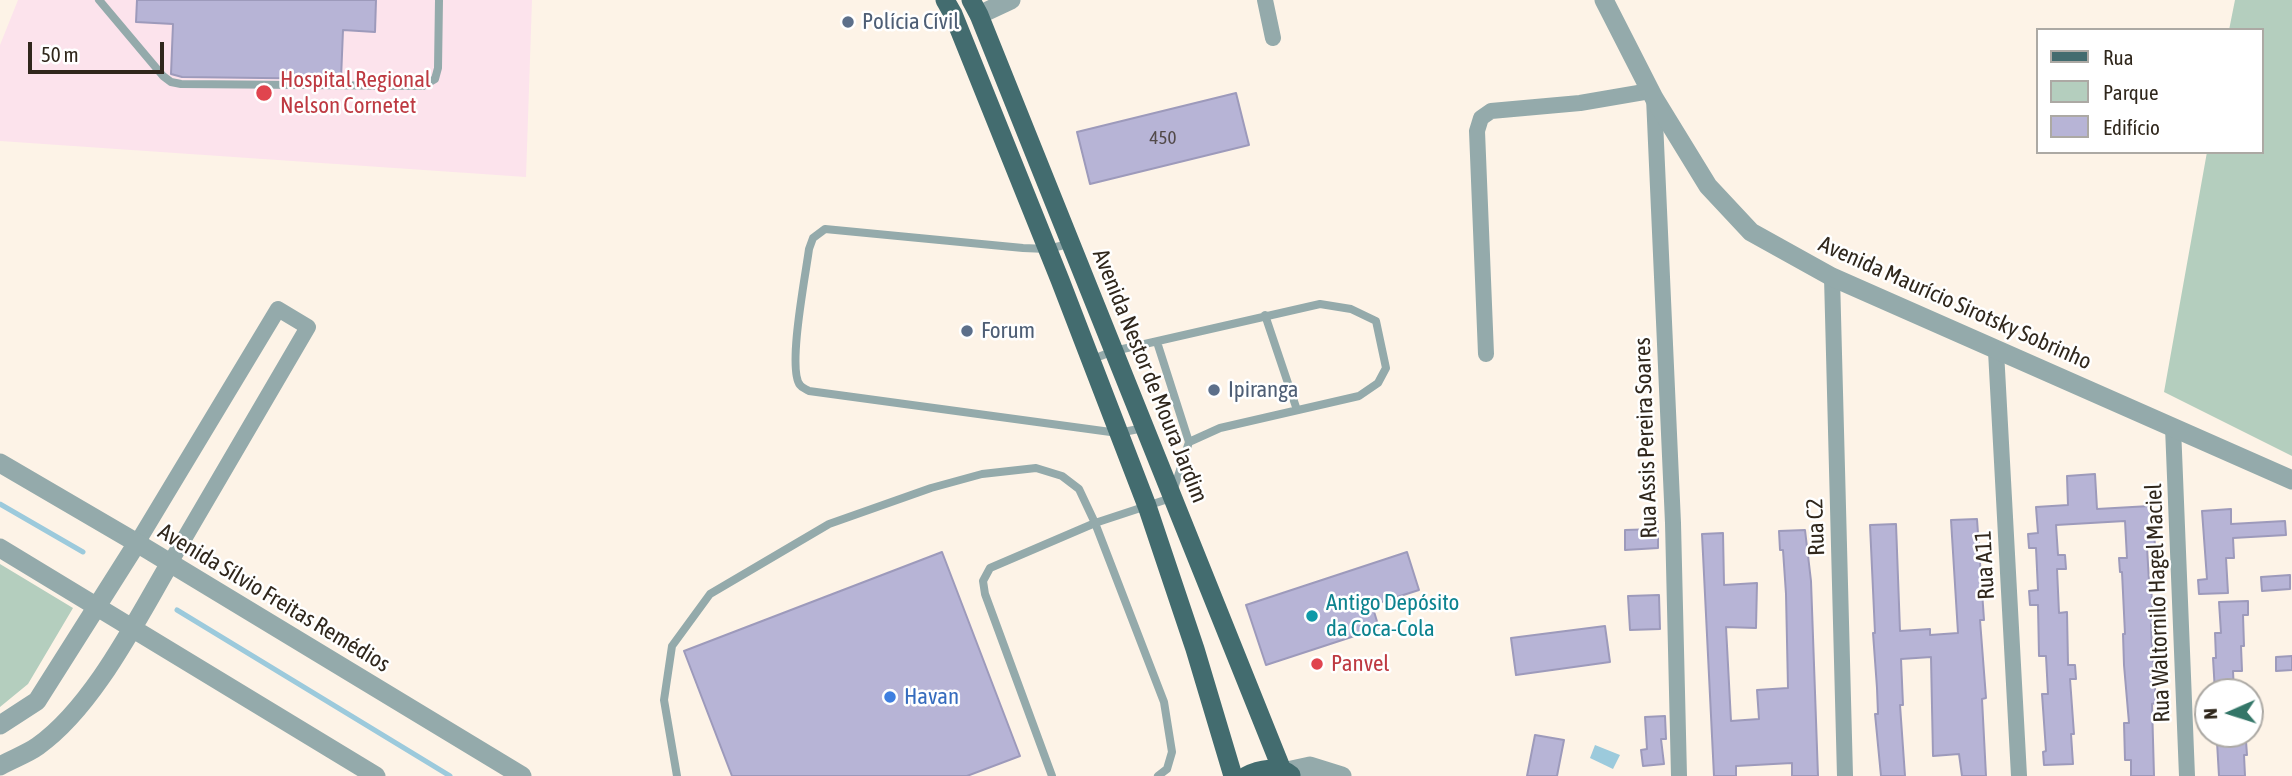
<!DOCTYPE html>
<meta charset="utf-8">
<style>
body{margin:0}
#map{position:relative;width:2292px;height:776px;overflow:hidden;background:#fdf3e7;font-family:"Asap Condensed",sans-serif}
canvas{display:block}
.legend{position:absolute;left:2036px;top:28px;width:228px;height:126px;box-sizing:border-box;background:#fff;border:2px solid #aca9a4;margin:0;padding:9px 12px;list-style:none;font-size:21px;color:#30271c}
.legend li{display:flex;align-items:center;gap:14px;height:35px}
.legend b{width:35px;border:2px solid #aca9a4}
.north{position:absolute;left:2194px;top:678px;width:70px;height:70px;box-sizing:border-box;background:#fff;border:2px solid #aca9a4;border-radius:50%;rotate:267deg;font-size:19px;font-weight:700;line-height:28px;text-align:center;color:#30271c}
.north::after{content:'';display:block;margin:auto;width:24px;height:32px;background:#337668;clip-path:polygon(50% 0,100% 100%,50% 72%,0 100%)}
.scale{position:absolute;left:28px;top:42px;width:136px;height:32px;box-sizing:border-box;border:4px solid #30271c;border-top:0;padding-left:9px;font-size:21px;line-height:24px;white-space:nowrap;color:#30271c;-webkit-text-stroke:5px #fff;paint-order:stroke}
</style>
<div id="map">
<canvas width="2292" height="776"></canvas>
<ul class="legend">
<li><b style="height:9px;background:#436c6f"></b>Rua</li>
<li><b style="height:19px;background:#b4cebe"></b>Parque</li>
<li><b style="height:19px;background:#b7b4d6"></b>Edifício</li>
</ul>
<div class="north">N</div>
<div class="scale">50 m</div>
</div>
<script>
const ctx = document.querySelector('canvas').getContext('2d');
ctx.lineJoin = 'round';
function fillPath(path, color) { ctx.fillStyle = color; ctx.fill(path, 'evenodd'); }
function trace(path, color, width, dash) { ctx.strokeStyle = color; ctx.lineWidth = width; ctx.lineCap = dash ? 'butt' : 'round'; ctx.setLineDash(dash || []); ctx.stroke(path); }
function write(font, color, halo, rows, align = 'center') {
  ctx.font = font + ' "Asap Condensed",sans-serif'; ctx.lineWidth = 5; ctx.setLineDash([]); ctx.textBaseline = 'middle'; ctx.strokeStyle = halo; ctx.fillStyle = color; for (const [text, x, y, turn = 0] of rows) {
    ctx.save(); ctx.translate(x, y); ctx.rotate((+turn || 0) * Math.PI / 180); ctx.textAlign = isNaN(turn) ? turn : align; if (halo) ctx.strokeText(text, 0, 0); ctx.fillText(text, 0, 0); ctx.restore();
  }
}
const medical = new Path2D(`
 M18,0H532L526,177L0,141V45Z`);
const green = new Path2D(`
 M2235,0H2292V456L2164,392L2207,152H2262V30H2229Z
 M0,564L73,608L28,684L0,707Z`);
const water = new Path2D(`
 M1595,745L1620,755L1613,769L1590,758Z`);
const stream = new Path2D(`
 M0,504L83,552
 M177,610L450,776`);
const building = new Path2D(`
 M137,0H376L375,32L343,30L341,79L182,77L171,74L173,24L136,22Z
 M1236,93L1249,145L1090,184L1077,132Z
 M2095,474L2097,509L2150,506L2152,532H2154L2155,546L2147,547L2149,582H2151L2153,624H2151L2152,647L2156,703L2152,704L2154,776H2131V760H2125L2124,723H2129L2124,665L2123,634H2125L2122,572H2120L2119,558H2127L2125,521L2056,525L2058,555H2065L2066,569H2057L2059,613L2067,612L2068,665H2075L2076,679H2070L2074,734H2071L2073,764L2044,765L2043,752L2046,751L2042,694H2048L2046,656H2039L2038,605H2030L2029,591L2038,590L2036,548H2029L2028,534L2038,533L2036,507L2068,505L2067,476Z
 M2231,509V524L2285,521L2286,535L2233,538L2234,558H2226L2228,593L2199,594L2198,580L2207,579L2202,511Z
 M1977,519L1984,620H1980L1986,698L1982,699L1986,776H1962L1959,754L1933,756L1931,657L1901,659L1903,705H1900L1905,776H1881L1875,714H1878L1877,688L1873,633H1875L1870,525L1896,524L1900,631L1930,629V635L1958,633L1951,520Z
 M1658,529V548L1625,550V530Z
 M1805,530L1811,581L1818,776H1792V763L1736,766V776H1714L1702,534L1723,533L1724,585L1757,583L1756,628L1726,627L1731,721L1759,719L1757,690L1788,688L1786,594L1783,550H1780L1779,531Z
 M942,552L1020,756L967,776H732L684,651Z
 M1407,552L1419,590L1372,605L1379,628L1266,665L1246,605Z
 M2290,575V589L2262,591L2261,577Z
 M1659,595L1660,629L1630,630L1628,596Z
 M2248,601V615H2243L2244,646H2241L2242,671H2233L2234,692H2215L2213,658H2216L2215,633H2221L2219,602Z
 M1605,626L1610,662L1516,675L1511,638Z
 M2292,656V670L2276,671V657Z
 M1665,716L1666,739H1661L1664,764L1643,766L1641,750L1647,749L1645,717Z
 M1535,735L1564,740L1557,776H1527Z
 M2246,741L2247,755H2244L2245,776H2219L2217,742Z`);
const service = new Path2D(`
 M99,0L163,76L171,82L181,84L423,86L435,79L438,68L439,0
 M1069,244L1047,249L1023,248L825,229L813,238L809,249C806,273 787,369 800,385C802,388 806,389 809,391L1118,433L1144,428
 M1265,315L1297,410
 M1157,342L1189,442
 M1090,360L1114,351L1320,304L1351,309L1376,321L1386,368L1378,383L1359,396L1220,428L1189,442L1171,498L1095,523L1164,702L1172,752L1167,769L1158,776
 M677,776L664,700L672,646L710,594L829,524L931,488L982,474L1036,468L1062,476L1079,489L1095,523L990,568L983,581L985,594L1052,776`);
const minor = new Path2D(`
 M1265,0L1273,38
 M1654,98L1673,523L1679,776
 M1832,277L1845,776
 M1996,351L2019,776
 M1486,354L1477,131L1481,118L1491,111L1580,103L1650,91
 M2173,427L2187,776
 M137,543L278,309L308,327L170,563`);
const tertiary = new Path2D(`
 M1604,0L1654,98L1708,186L1751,232L1832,277L2292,480
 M979,15L1011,0
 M0,463L137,543L522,776
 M0,548L376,776
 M0,725L37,701L137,543
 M0,766C12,759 27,754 38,746C93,707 136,621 170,563
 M1287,771L1310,766L1342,776`);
const primary = new Path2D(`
 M945,0L953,14L1060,280L1147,506L1195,649L1233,776
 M971,0L979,15L1282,770
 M1246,776C1259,769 1280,765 1291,775`);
const markers = [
 [848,22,7,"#5c6f8a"],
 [264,93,9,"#e0444e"],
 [967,331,7,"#5c6f8a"],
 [1214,390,7,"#5c6f8a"],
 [1312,616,7,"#0f9aa8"],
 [1317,664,7,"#e0444e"],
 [890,697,7,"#3f7fe0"]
];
const numberNames = [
 ["450",1163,138]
];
const serviceNames = [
 ["Polícia Cívil",862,22],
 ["Forum",981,331],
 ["Ipiranga",1228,390]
];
const healthNames = [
 ["Hospital Regional",280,80],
 ["Nelson Cornetet",280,106],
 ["Panvel",1331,664]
];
const streetNames = [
 ["Avenida Maurício Sirotsky Sobrinho",1955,303,24],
 ["Avenida Nestor de Moura Jardim",1150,376,68],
 ["Rua Assis Pereira Soares",1646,438,-92],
 ["Rua C2",1816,527,-92],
 ["Rua A11",1985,565,-93],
 ["Avenida Sílvio Freitas Remédios",274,598,31],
 ["Rua Waltornilo Hagel Maciel",2158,603,-92]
];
const cultureNames = [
 ["Antigo Depósito",1326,603],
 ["da Coca-Cola",1326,629]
];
const shopNames = [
 ["Havan",904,697]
];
fillPath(medical, '#fce3ec');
fillPath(green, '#b4cebe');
fillPath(water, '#9ccadc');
trace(stream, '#9ccadc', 5);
fillPath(building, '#b7b4d6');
trace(building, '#9d9abb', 2);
trace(service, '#94aaab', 8);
trace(minor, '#94aaab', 16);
trace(tertiary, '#94aaab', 19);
trace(primary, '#436c6f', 19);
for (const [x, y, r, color] of markers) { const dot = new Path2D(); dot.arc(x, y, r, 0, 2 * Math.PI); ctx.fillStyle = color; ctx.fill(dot); trace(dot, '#fff', 2.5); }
write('19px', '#524a4a', null, numberNames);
write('23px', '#4e5e75', '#fff', serviceNames, 'left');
write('23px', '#be3a42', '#fff', healthNames, 'left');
write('23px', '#30271c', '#fff', streetNames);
write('23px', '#0d838f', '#fff', cultureNames, 'left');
write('23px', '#366cbe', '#fff', shopNames, 'left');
</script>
